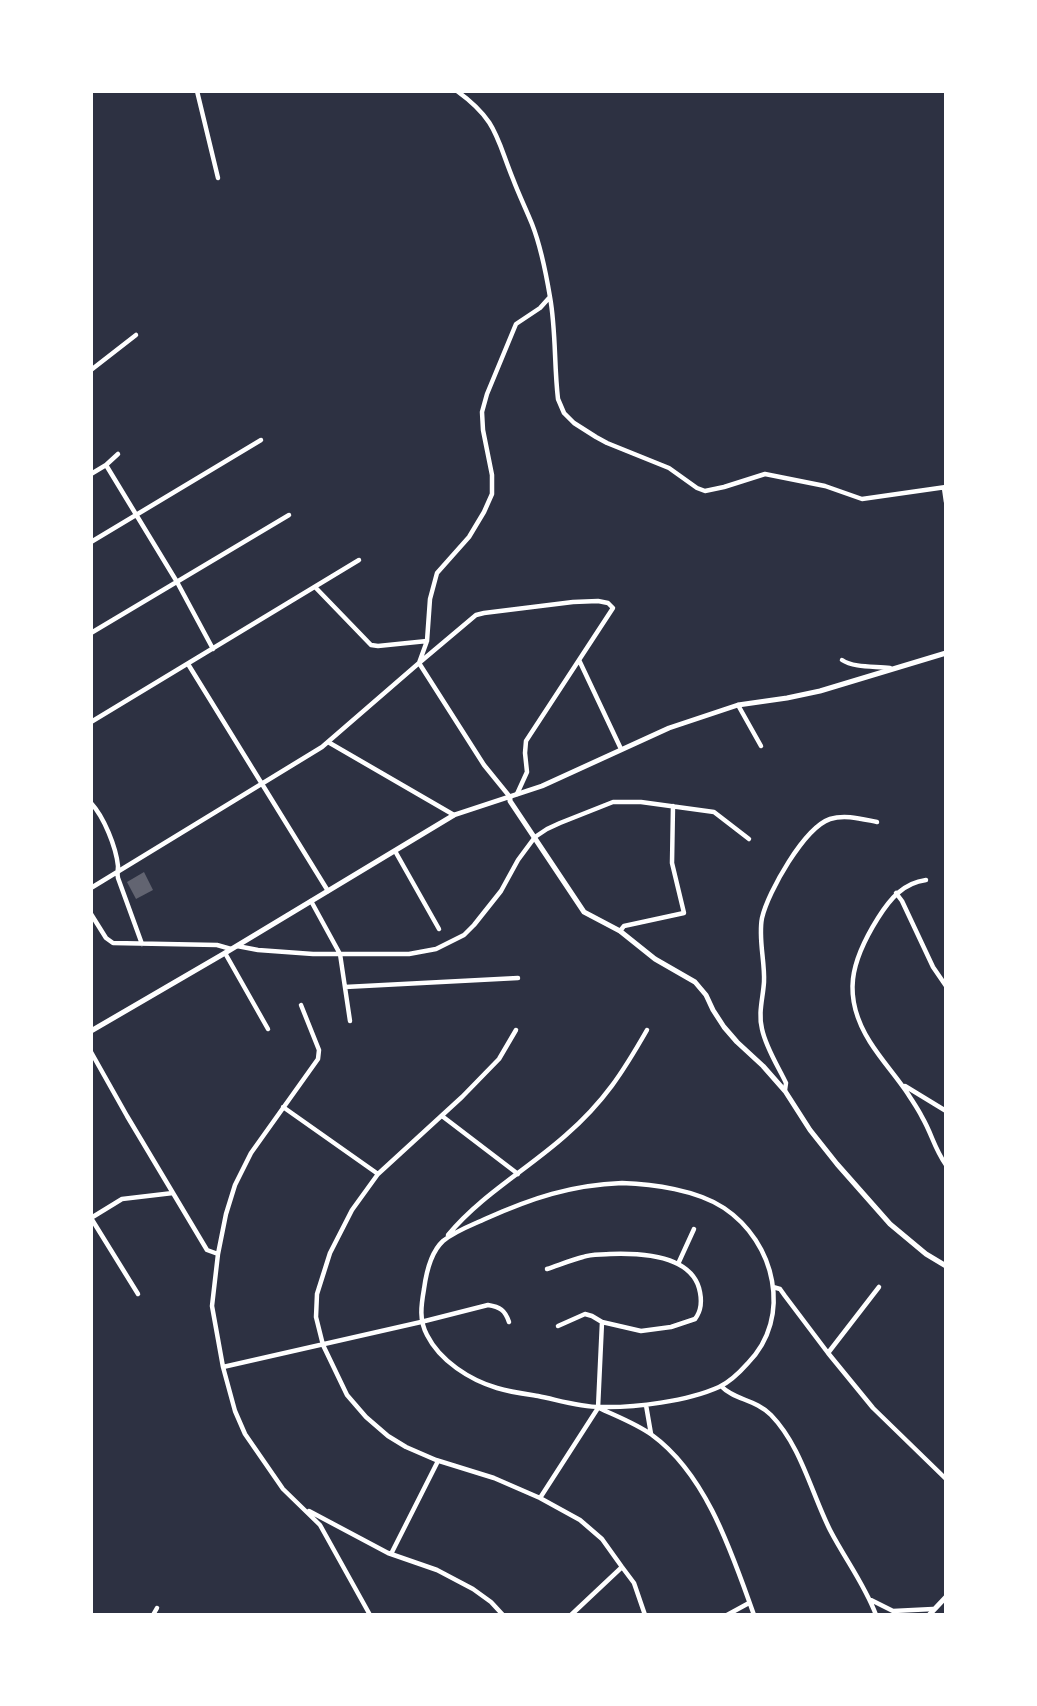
<!DOCTYPE html>
<style>
body{margin:0}
#map{position:relative;width:1037px;height:1706px;overflow:hidden;background:#2d3142;font-family:Lato,sans-serif}
canvas{display:block}
.frame{position:absolute;inset:0;border:93px solid #fff;pointer-events:none}
</style>
<div id="map">
<canvas width="1037" height="1706"></canvas>
<div class="frame"></div>
</div>
<script>
const ctx = document.querySelector('canvas').getContext('2d');
ctx.lineJoin = 'round';
function fillPath(path, color) { ctx.fillStyle = color; ctx.fill(path, 'evenodd'); }
function trace(path, color, width, dash) { ctx.strokeStyle = color; ctx.lineWidth = width; ctx.lineCap = dash ? 'butt' : 'round'; ctx.setLineDash(dash || []); ctx.stroke(path); }
const building = new Path2D(`
 M144,872L153,890L136,899L127,882Z`);
const minor = new Path2D(`
 M197,91L218,178
 M457,91C497,120 496,137 513,179C519,195 526,209 532,224C541,247 546,273 550,297C556,330 554,365 558,399L564,413L574,423L596,437L607,443L669,468L697,488L705,491L724,487L765,474L825,486L862,499L946,487
 M91,370L136,335
 M106,465L177,582L213,649
 M91,474L106,465L118,454
 M944,488L946,502
 M91,542L261,440
 M315,587L371,645L378,646L427,641
 M91,633L289,515
 M579,660L621,749
 M842,660C854,668 875,666 890,668
 M188,664L328,891
 M738,705L761,746
 M91,722L359,560
 M328,742L454,815
 M510,797L484,765L419,663L427,641L430,599L437,573L469,537L484,512L492,494V475L483,430L482,412L487,394L516,324L540,308L549,298
 M91,803C104,817 116,847 118,866C118,870 117,874 118,878L142,944
 M395,851L439,929
 M926,880C903,883 890,899 878,918C851,961 841,996 870,1042C882,1061 896,1076 908,1094C913,1102 918,1109 922,1117C932,1134 934,1148 946,1165
 M91,888L322,747L419,663L476,615L484,613L573,602L598,601L608,603L613,608L526,741L525,753L527,772L517,794
 M896,893L902,901L933,967L946,986
 M311,901L340,954L350,1021
 M91,914L106,938L113,943L217,945L231,949
 M620,931L624,926L684,913L672,863L673,806
 M237,946L258,950L313,954H409L436,949L464,935L474,925L501,891L518,860L535,837L547,829L560,823L613,802H641L714,812L749,839
 M225,953L268,1029
 M345,987L518,978
 M301,1005L319,1050L318,1059L251,1153L235,1185L226,1214L218,1254L212,1306L223,1367L235,1411L245,1434L283,1489L320,1525L370,1615
 M516,1030L499,1059L462,1097L378,1174L352,1210L330,1253L317,1294L316,1317L323,1345L347,1395L366,1417L388,1436L406,1447L436,1460L494,1478L540,1498L580,1520L602,1539L622,1567L634,1583L645,1615
 M91,1052L127,1116L207,1250L218,1254
 M905,1086L946,1111
 M785,1090L786,1083C778,1066 766,1048 762,1029C758,1013 763,998 764,982C765,961 758,938 762,918C768,892 804,828 830,819C845,814 862,819 877,822
 M283,1107L378,1174
 M442,1116L518,1174
 M622,1183C653,1184 697,1190 724,1208C775,1242 793,1317 748,1363C740,1372 730,1382 719,1387C688,1401 635,1408 600,1407C580,1407 558,1400 538,1396C525,1394 510,1392 497,1388C470,1380 440,1361 427,1335C419,1320 421,1306 424,1289C426,1274 431,1252 443,1241C455,1231 472,1225 485,1219C532,1198 571,1185 622,1183Z
 M91,1218L138,1294
 M91,1218L122,1199L173,1193
 M448,1235C481,1195 528,1169 566,1135C604,1102 623,1072 647,1030
 M678,1264L694,1229
 M547,1269C559,1265 571,1260 583,1257C591,1254 601,1255 610,1254C638,1253 689,1254 699,1288C702,1299 702,1310 695,1319L671,1327L641,1331L602,1322L592,1316L585,1314L558,1326
 M773,1287L780,1289L785,1296L828,1353L873,1408L946,1479
 M828,1353L879,1287
 M223,1367L421,1322L488,1305C500,1307 505,1310 509,1322
 M721,1386C734,1400 755,1399 771,1415C801,1446 811,1492 830,1530C845,1559 865,1585 876,1615
 M646,1405L651,1434
 M599,1408C616,1416 637,1424 652,1435C707,1475 732,1554 754,1615
 M540,1498L598,1408L602,1322
 M309,1511L388,1553L437,1570L473,1589L491,1602L503,1615
 M391,1554L438,1461
 M871,1600L893,1611L933,1609
 M153,1615L157,1608
 M571,1615L622,1567
 M727,1615L749,1603`);
const tertiary = new Path2D(`
 M510,797V801L584,912L620,931L655,959L695,982L706,995L713,1010L724,1027L737,1042L763,1066L785,1091L810,1130L837,1164L890,1224L926,1254L946,1266
 M91,1031L225,953L454,815L542,786L669,728L738,705L787,698L820,691L946,653
 M929,1615L946,1597`);
fillPath(building, '#626471');
trace(minor, '#fff', 4.5);
trace(tertiary, '#fff', 5);
</script>
